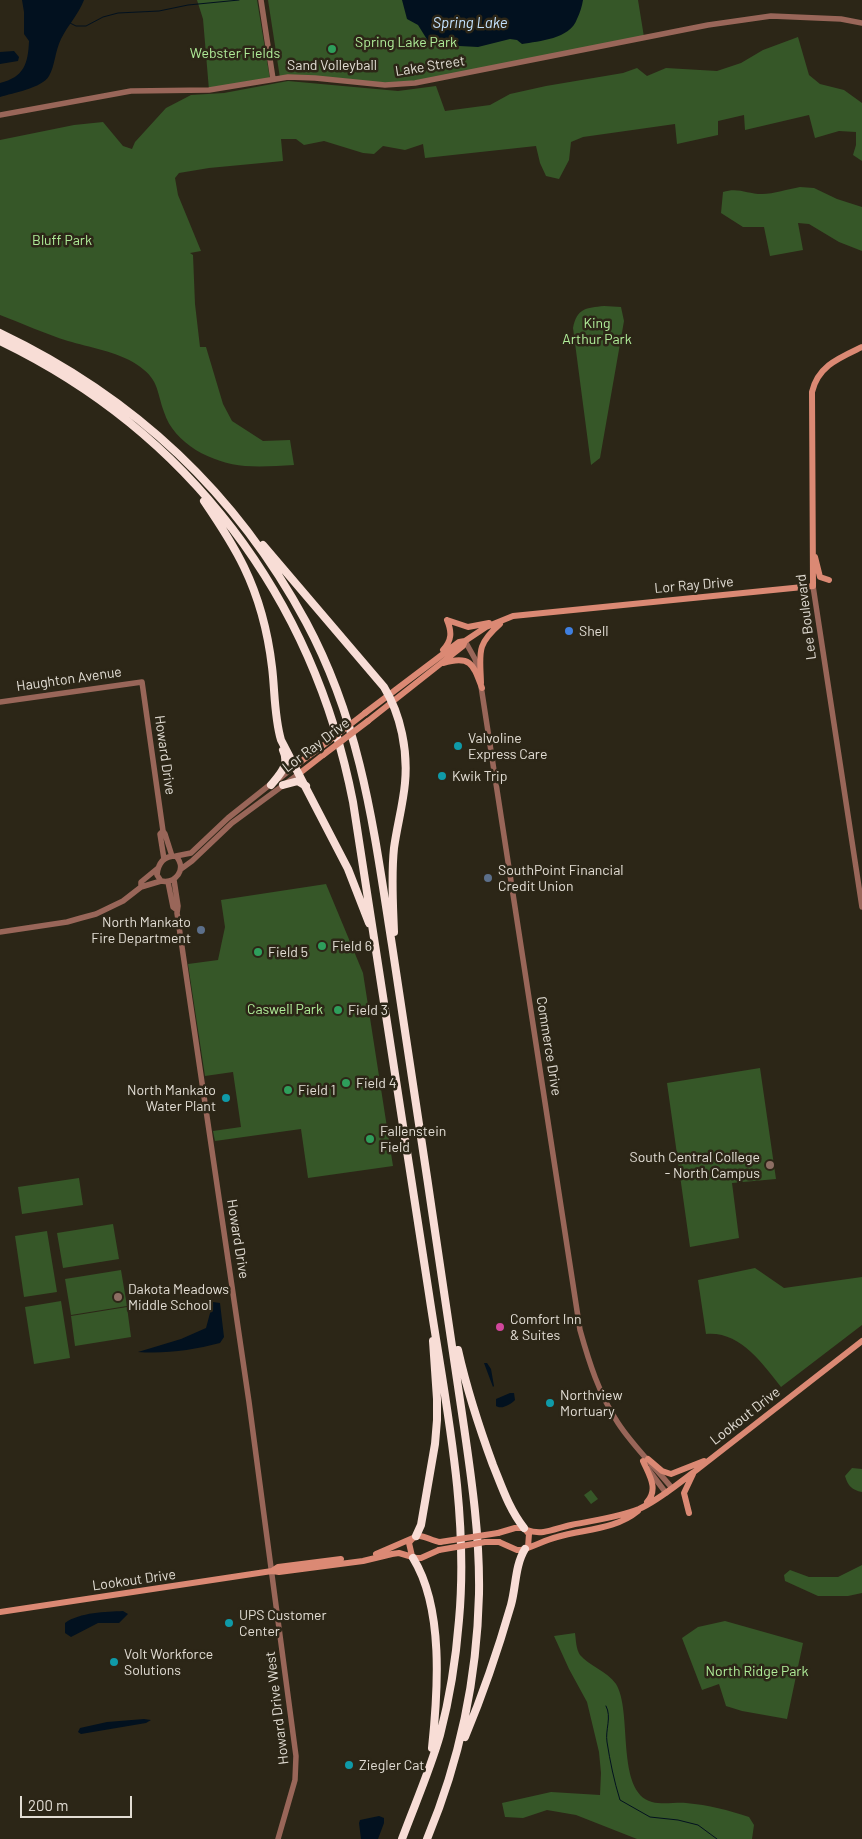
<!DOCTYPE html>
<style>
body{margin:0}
#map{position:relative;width:862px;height:1839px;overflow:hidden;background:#2c2617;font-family:Barlow,sans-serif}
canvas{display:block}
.scale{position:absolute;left:20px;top:1796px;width:112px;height:22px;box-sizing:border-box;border:2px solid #e2ddd4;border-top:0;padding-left:6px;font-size:15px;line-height:18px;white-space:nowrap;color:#e2ddd4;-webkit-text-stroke:4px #2c2617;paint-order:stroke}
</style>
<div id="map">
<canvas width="862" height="1839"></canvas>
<div class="scale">200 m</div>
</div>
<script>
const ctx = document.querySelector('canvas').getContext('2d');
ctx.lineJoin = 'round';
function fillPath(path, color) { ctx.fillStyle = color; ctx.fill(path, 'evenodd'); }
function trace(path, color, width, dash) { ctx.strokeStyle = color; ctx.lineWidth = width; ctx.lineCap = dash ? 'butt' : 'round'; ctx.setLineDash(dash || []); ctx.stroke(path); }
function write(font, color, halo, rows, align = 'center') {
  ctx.font = font + ' Barlow,sans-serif'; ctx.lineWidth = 5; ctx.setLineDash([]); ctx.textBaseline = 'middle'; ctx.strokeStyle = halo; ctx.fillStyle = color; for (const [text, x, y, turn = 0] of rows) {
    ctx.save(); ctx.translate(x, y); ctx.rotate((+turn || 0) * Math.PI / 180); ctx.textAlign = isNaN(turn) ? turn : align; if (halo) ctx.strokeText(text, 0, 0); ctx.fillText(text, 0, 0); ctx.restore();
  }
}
const green = new Path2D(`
 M197,0H257L270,79L209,90L203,19Z
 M268,0H638L644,37L408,84L280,78Z
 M798,37L809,75L820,84L844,90L862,103V161L853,155L856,145V132L839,131L815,138L809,115L745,130L744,115L718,121V135L677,144L675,124L583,137L571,142L569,160L559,179L546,176L540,163L536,146L425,158L423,144L405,150L383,146L374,154L363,153L324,141L304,145L296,139H281L283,161L209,168L179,173L175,178L178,195L201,251L190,253L193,255L195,304L200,347H206L223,404L232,421L263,441L290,440L294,465C278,466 261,467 245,466C212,463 174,444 164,412C156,389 159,379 136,364C118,352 88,347 68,341C45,334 22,323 0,315V140L74,125L103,122L123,146L132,149L135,142L166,108L191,95L224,93L288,81L398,91L436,86L445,111L490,105L510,94L546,86L623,73L637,68L647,76L666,68L717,71L741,63L763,50Z
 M800,187L814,188L837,199L862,207V251L839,242L809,224L798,223L803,250L770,256L764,227H743L721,213L723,192C738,187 747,194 762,194C774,194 788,189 800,187Z
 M604,306L621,307L624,321L600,458L591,465L573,328C577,308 586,308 604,306Z
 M326,884L363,973L393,1166L308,1178L301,1129L215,1141L213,1131L241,1127L233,1072L205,1076L188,964L218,960L225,927L221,900Z
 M760,1068L776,1179L732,1183L739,1238L690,1247L667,1083Z
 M79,1178L83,1205L22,1214L18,1187Z
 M113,1224L119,1259L63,1268L57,1233Z
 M47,1231L57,1292L24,1297L15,1236Z
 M755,1268L784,1288L862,1277V1325L781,1387C762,1363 740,1331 706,1334L698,1280Z
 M121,1270L127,1306L71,1315L65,1279Z
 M61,1301L70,1358L34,1364L25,1307Z
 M127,1307L131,1337L75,1346L71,1316Z
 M852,1468L862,1469V1492C852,1490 848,1486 845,1476Z
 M591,1490L598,1499L591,1504L584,1495Z
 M862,1565V1593L848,1596H818L785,1581L784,1575L790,1570L809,1577H838Z
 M725,1621L803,1643L787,1719L742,1711L726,1706L719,1684L702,1690L682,1638L698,1627Z
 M575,1633C576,1640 576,1649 580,1655C589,1666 607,1671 616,1684C633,1711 615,1792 652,1802C663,1805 676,1802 686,1803C709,1805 728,1810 749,1817L754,1825L752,1839H637L576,1815L547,1810L523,1818L505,1817L502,1803L551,1792L600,1795L601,1773L599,1752L587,1702L569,1669L554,1636Z`);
const water = new Path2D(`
 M22,0H84C78,15 68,25 61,39C55,51 55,66 49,76C42,88 13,93 0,97V83C24,77 28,64 29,41L24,34V12Z
 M402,0H583C582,6 580,13 577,19C570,39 539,41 522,44L517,40L510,39L478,47L441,45L428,41L418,25L407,19Z
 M14,51L19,57L18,61L0,64V52Z
 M213,1302L220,1303L224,1337L220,1343C193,1350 166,1354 138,1352L181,1339L206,1328Z
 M484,1363H487L491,1369L494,1386L493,1387Z
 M510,1393H514L515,1400C511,1404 502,1410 496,1406V1399Z
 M123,1611L128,1614L119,1623H98L71,1637L65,1633V1623C80,1612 106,1612 123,1611Z
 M144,1719L151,1720L146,1723L81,1734L78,1732L80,1728L107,1722Z
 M379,1816L384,1818V1823L378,1839H361L359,1823L360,1820Z`);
const stream = new Path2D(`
 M70,23L76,26H86L103,17L118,13L159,11L188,5L239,0
 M606,1706C612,1717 605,1730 607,1742C610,1761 614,1781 620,1800L650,1817L678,1820L698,1825L717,1839`);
const tertiary = new Path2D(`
 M261,0L273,79
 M0,115L131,91L209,90L288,77L315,78L385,85L415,83L708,25L771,16L841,19L862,23
 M813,586L862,907
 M465,641L475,659L479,672
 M481,686L580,1330C589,1362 599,1394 618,1423C633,1446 654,1466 672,1488
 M0,702L142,682L163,831L165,834L172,856
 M280,778L296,765
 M163,831L160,834L164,859
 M176,856L191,853L228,818L272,783
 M176,856C187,869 176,884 161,881L157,875C158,863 164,856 176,856Z
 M181,869L192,861L232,823L300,773
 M174,880L178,906L177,913L249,1402L296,1756L295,1780L278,1839
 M168,882L173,907L177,910
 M141,887V882L158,868
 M0,932L67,922L81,918L96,914L123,901L141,887L161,881
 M648,1469L666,1493`);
const secondary = new Path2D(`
 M815,557L820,577L829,580
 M447,620L468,627L489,623
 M443,650C452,640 452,632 447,620
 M443,663C471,655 473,664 482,688
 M481,683C480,652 476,645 500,624
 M365,713L459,642L465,641L486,627L513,616L813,586L812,392C818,366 839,358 862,347
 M368,721L463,646L465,641
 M296,765L321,747
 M300,773L323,755
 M648,1459L662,1471L671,1474L704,1461
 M643,1461C649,1475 659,1489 647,1502
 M689,1513L684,1493L693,1474
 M527,1530C543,1536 556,1528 571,1525C594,1520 617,1518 639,1509C659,1500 676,1485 694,1472L862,1341
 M498,1533L515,1528H524L529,1534L528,1547
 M499,1542L517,1550H521C533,1547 545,1540 557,1537C584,1529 615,1530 638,1511
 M376,1554L413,1538
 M412,1556L409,1543C418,1529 427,1540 440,1542
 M272,1571L278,1567L341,1559
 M0,1612L272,1571L279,1572L363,1561L392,1554L399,1553L416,1558H421L439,1550`);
const motorway = new Path2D(`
 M0,333C132,396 236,492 306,622C362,726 374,831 392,945C405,1033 419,1122 432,1211C443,1283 454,1355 464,1427C472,1482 480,1538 479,1594C477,1679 460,1760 427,1839
 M0,341C189,432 313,597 353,802C378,966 404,1130 429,1294C445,1401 469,1511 459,1620C456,1658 450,1697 440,1735C430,1770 415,1804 402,1839
 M204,501C219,523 233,544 244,567C259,598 268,633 272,667C275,691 274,716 281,740L348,869L369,923
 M263,545L384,687C401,715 408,751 405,783C403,805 397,826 394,848C391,876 393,904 394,932
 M271,785C280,774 290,765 283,750
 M283,785L298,781L306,786
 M458,1350C467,1390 479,1427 493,1465C502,1487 509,1509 524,1528
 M416,1536L421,1525L435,1444L437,1420V1399L433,1341
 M413,1558C444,1608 438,1691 432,1748
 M465,1737C483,1694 498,1650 511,1605C516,1587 515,1565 525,1549`);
const secondaryBridge = new Path2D(`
 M321,747L365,713
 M323,755L368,721
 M440,1542L498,1533
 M439,1550L485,1542H499`);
const markers = [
 [332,49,5,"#2e9e5b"],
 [569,631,5,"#3f7fe0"],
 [458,746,5,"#0f9aa8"],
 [442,776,5,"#0f9aa8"],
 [488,878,5,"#5c6f8a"],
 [201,930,5,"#5c6f8a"],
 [322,946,5,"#2e9e5b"],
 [258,952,5,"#2e9e5b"],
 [338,1010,5,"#2e9e5b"],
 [346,1083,5,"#2e9e5b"],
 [288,1090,5,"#2e9e5b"],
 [226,1098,5,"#0f9aa8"],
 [370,1139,5,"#2e9e5b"],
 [770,1165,5,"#8d6e63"],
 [118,1297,5,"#8d6e63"],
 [500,1327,5,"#d1479c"],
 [550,1403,5,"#0f9aa8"],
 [229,1623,5,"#0f9aa8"],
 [114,1662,5,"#0f9aa8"],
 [349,1765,5,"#0f9aa8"]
];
const parkNames = [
 ["Spring Lake Park",406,42],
 ["Webster Fields",235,53],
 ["Bluff Park",62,240],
 ["King",597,323],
 ["Arthur Park",597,339],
 ["Caswell Park",285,1009],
 ["North Ridge Park",757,1671]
];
const poiNames = [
 ["Sand Volleyball",332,65,"center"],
 ["Shell",579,631],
 ["Valvoline",468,738],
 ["Express Care",468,754],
 ["Kwik Trip",452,776],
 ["SouthPoint Financial",498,870],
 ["Credit Union",498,886],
 ["North Mankato",191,922,"right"],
 ["Fire Department",191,938,"right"],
 ["Field 6",332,946],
 ["Field 5",268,952],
 ["Field 3",348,1010],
 ["Field 4",356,1083],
 ["North Mankato",216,1090,"right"],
 ["Water Plant",216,1106,"right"],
 ["Field 1",298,1090],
 ["Fallenstein",380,1131],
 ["Field",380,1147],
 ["South Central College",760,1157,"right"],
 ["- North Campus",760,1173,"right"],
 ["Dakota Meadows",128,1289],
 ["Middle School",128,1305],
 ["Comfort Inn",510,1319],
 ["& Suites",510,1335],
 ["Northview",560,1395],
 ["Mortuary",560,1411],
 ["UPS Customer",239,1615],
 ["Center",239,1631],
 ["Volt Workforce",124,1654],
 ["Solutions",124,1670],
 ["Ziegler Cat",359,1765]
];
const streetNames = [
 ["Lake Street",430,66,-9],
 ["Lor Ray Drive",694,585,-5],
 ["Lee Boulevard",806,617,-97],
 ["Haughton Avenue",69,679,-8],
 ["Lor Ray Drive",316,745,-37],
 ["Howard Drive",165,755,82],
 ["Commerce Drive",549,1046,81],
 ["Howard Drive",238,1239,81],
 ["Lookout Drive",745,1416,-38],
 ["Lookout Drive",134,1580,-8],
 ["Howard Drive West",277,1708,-97]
];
const waterNames = [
 ["Spring Lake",470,23]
];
fillPath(green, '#365728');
fillPath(water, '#02111f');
trace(stream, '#02111f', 1);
trace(tertiary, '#996659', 5.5);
trace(secondary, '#db8974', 6);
trace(motorway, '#f8ddd6', 8);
trace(secondaryBridge, '#db8974', 6);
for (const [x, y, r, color] of markers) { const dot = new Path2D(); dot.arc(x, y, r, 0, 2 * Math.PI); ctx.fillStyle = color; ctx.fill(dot); trace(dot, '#2c2617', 2); }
write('14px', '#b0ed99', '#2c2617', parkNames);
write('14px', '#e2ddd4', '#2c2617', poiNames, 'left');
write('14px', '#e2ddd4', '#2c2617', streetNames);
write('italic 15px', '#c4e3ff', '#2c2617', waterNames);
</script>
